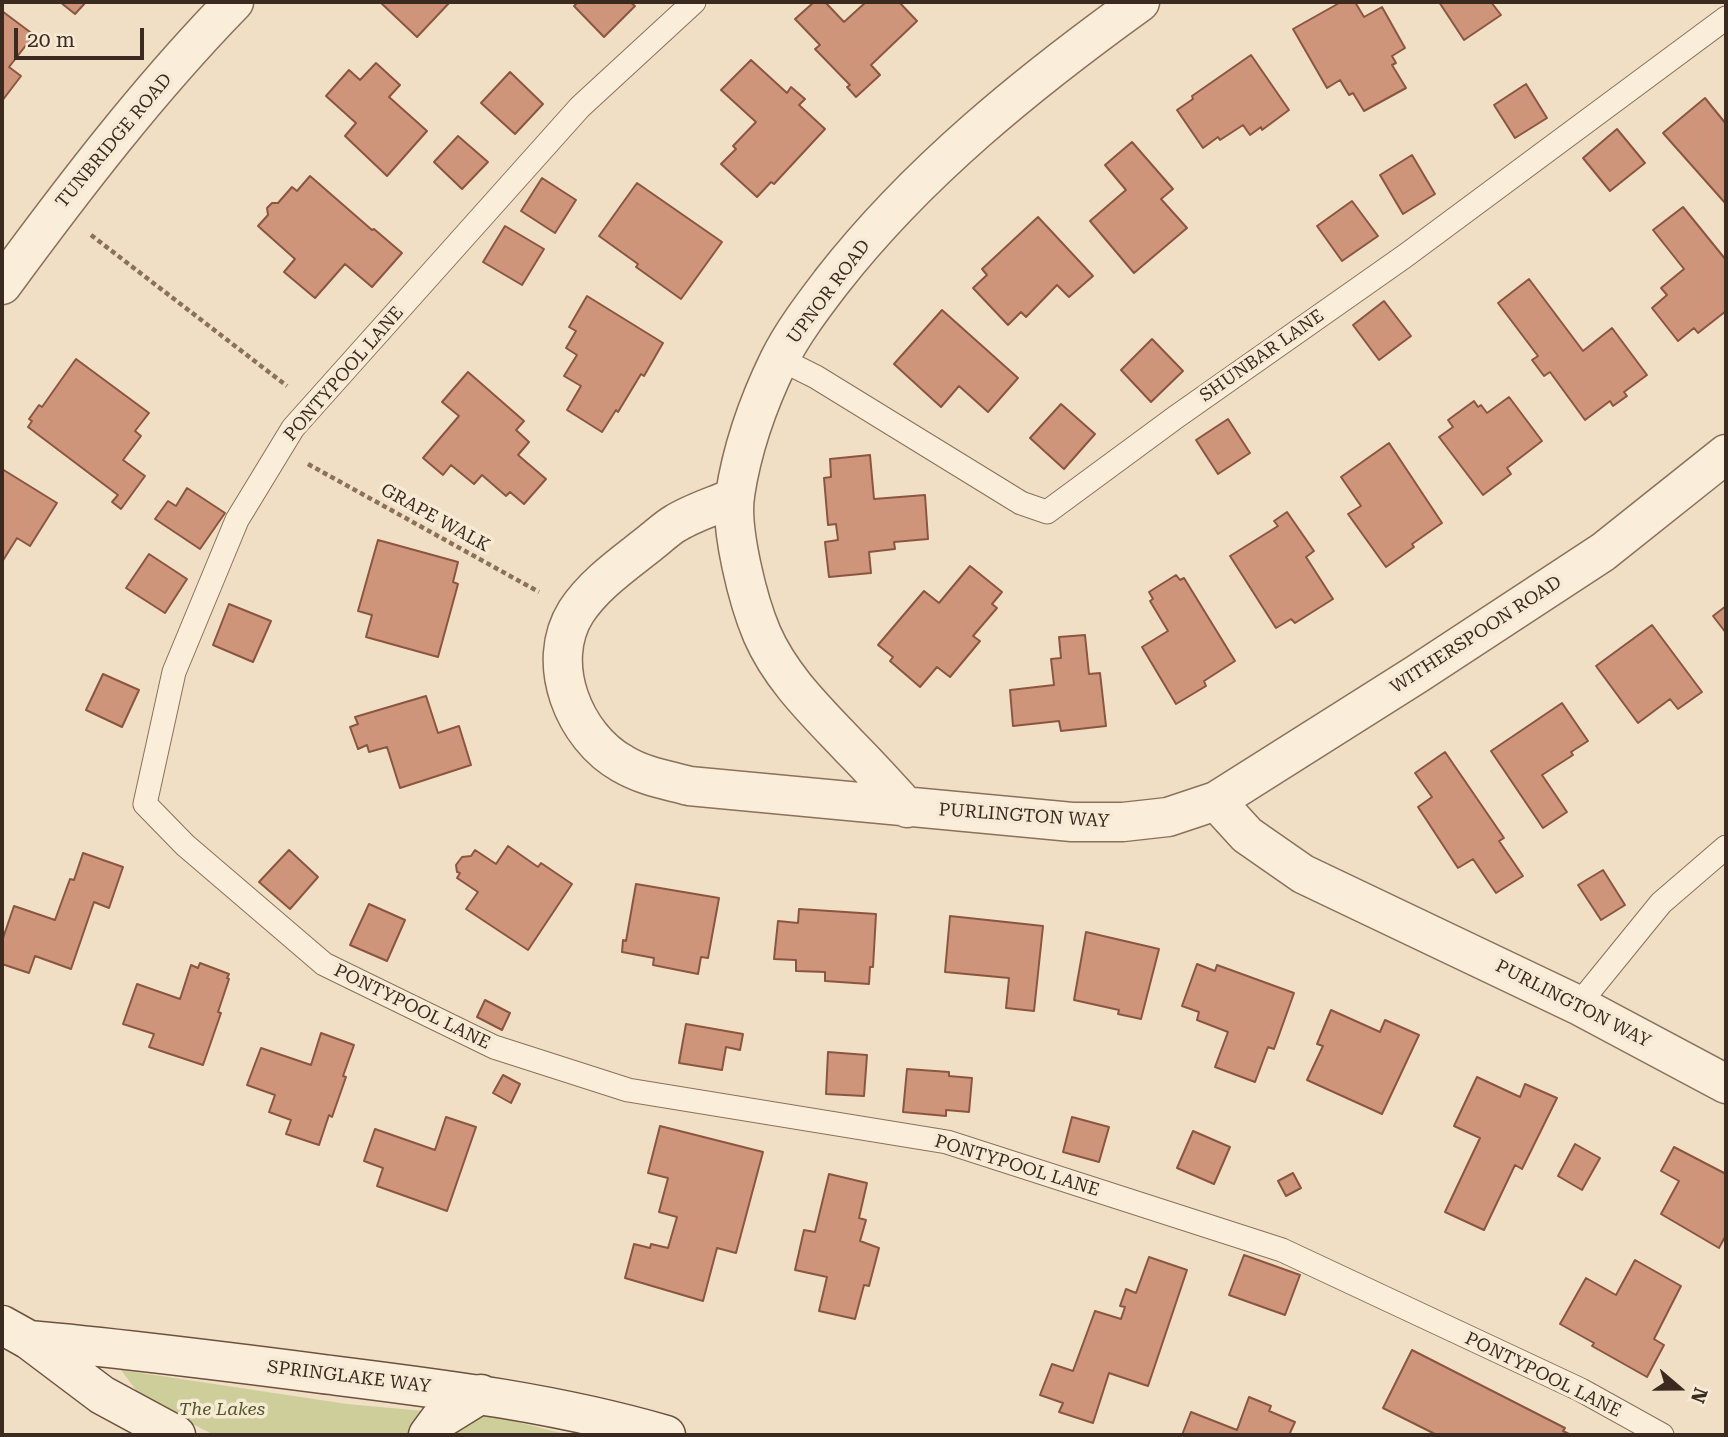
<!DOCTYPE html>
<style>
body{margin:0}
#map{position:relative;width:1728px;height:1437px;overflow:hidden;background:#f0dfc5;font-family:"Roboto Serif",serif}
canvas{display:block}
.frame{position:absolute;inset:0;border:4px solid #3b2a1f;pointer-events:none}
.north{position:absolute;left:1644px;top:1353px;width:70px;height:70px;-webkit-text-stroke:5px #f7ead5;paint-order:stroke;rotate:110deg;font-size:19px;font-weight:700;line-height:28px;text-align:center;color:#3b2a1f}
.north::after{content:'';display:block;margin:auto;width:24px;height:32px;background:#3b2a1f;clip-path:polygon(50% 0,100% 100%,50% 72%,0 100%)}
.scale{position:absolute;left:14px;top:28px;width:130px;height:32px;box-sizing:border-box;border:4px solid #3b2a1f;border-top:0;padding-left:9px;font-size:21px;line-height:24px;white-space:nowrap;color:#3b2a1f;-webkit-text-stroke:5px #f7ead5;paint-order:stroke}
</style>
<div id="map">
<canvas width="1728" height="1437"></canvas>
<div class="frame"></div>
<div class="north">N</div>
<div class="scale">20 m</div>
</div>
<script>
const ctx = document.querySelector('canvas').getContext('2d');
ctx.lineJoin = 'round';
function fillPath(path, color) { ctx.fillStyle = color; ctx.fill(path, 'evenodd'); }
function trace(path, color, width, dash) { ctx.strokeStyle = color; ctx.lineWidth = width; ctx.lineCap = dash ? 'butt' : 'round'; ctx.setLineDash(dash || []); ctx.stroke(path); }
function write(font, color, halo, rows, align = 'center') {
  ctx.font = font + ' "Roboto Serif",serif'; ctx.lineWidth = 7; ctx.setLineDash([]); ctx.textBaseline = 'middle'; ctx.strokeStyle = halo; ctx.fillStyle = color; for (const [text, x, y, turn = 0] of rows) {
    ctx.save(); ctx.translate(x, y); ctx.rotate((+turn || 0) * Math.PI / 180); ctx.textAlign = isNaN(turn) ? turn : align; if (halo) ctx.strokeText(text, 0, 0); ctx.fillText(text, 0, 0); ctx.restore();
  }
}
const green = new Path2D(`
 M121,1370L347,1404L501,1418L569,1435H214L141,1397Z`);
const building = new Path2D(`
 M60,2H86L75,14Z
 M380,2H450L417,37Z
 M578,2H630L635,6L604,37L574,6Z
 M814,2H825L844,22L866,2H899L917,21L871,65L880,75L856,97L847,87L850,85L815,49L820,45L795,19Z
 M1341,2H1355L1364,17L1382,7L1405,48L1392,56L1396,63L1392,65L1406,88L1364,111L1353,93L1349,95L1340,80L1327,88L1293,29Z
 M1439,2H1491L1501,15L1464,40Z
 M2,11L34,35L9,67L21,76L2,101Z
 M1251,55L1289,110L1262,130L1261,127L1250,135L1243,125L1220,140L1218,137L1203,148L1177,110L1193,99L1192,96Z
 M751,60L787,93L791,87L805,99L799,105L825,129L774,184L771,182L757,197L721,164L736,149L733,146L756,122L721,90Z
 M376,63L400,85L389,97L427,131L387,176L345,136L356,123L326,96L349,70L360,80Z
 M510,72L543,104L515,134L481,103Z
 M1526,84L1547,118L1515,138L1494,105Z
 M1705,98L1726,124V204L1663,133Z
 M1617,129L1645,163L1610,191L1583,158Z
 M458,136L488,162L462,189L434,162Z
 M1132,142L1173,189L1161,199L1187,228L1134,273L1090,221L1126,190L1105,165Z
 M1412,155L1435,194L1403,214L1380,175Z
 M310,176L372,230L374,229L402,253L372,287L345,264L315,298L284,272L295,259L258,226L268,215L267,208L272,203H278L292,187L297,191Z
 M542,178L576,200L555,233L521,211Z
 M637,183L722,242L681,299L636,267L638,264L599,236Z
 M1352,201L1378,236L1342,261L1317,226Z
 M1683,207L1726,260V311L1698,333L1694,328L1678,341L1652,308L1667,295L1661,288L1684,269L1653,230Z
 M1038,217L1093,276L1069,297L1057,285L1026,317L1021,312L1008,325L973,288L987,275L982,269Z
 M505,226L544,249L522,285L483,262Z
 M1529,279L1583,351L1612,328L1647,375L1624,392L1627,396L1613,406L1610,401L1585,420L1550,372L1544,376L1532,360L1538,356L1498,303Z
 M587,296L663,343L644,376L641,374L618,412L616,410L602,432L567,410L581,386L564,376L577,355L566,348L576,331L569,327Z
 M1384,301L1411,336L1379,360L1353,325Z
 M942,310L1018,378L988,412L959,386L941,407L894,364Z
 M1152,339L1183,371L1151,402L1121,370Z
 M76,359L149,413L135,431L141,436L123,460L145,476L121,509L112,502L118,495L28,427L32,421L29,419L39,405L42,407Z
 M468,372L524,421L516,430L529,442L518,455L546,479L524,504L510,492L506,496L482,475L474,484L451,465L443,475L423,458L459,416L442,402Z
 M1509,397L1542,441L1507,468L1511,474L1483,495L1439,437L1453,427L1448,420L1474,401L1478,407L1481,405L1487,413Z
 M1061,404L1095,434L1064,469L1030,438Z
 M1228,419L1250,453L1218,474L1196,440Z
 M1389,443L1442,523L1412,544L1414,547L1386,567L1348,514L1361,506L1341,477Z
 M870,455L874,499L925,495L928,539L894,542L895,549L869,552L871,573L829,577L825,542L838,540L836,524L828,525L824,478L831,477L830,459Z
 M2,469L57,503L30,546L17,538L2,562Z
 M187,488L225,513L200,549L155,519L168,501L176,506Z
 M1287,512L1314,551L1306,557L1333,599L1295,623L1291,619L1276,628L1230,556L1278,526L1274,521Z
 M378,540L458,562L453,582L458,584L438,657L366,637L372,615L358,611Z
 M149,554L187,579L165,613L126,588Z
 M970,566L1002,592L992,604L997,608L973,636L980,641L950,677L937,667L920,687L890,661L893,657L878,645L924,591L939,603Z
 M1176,575L1180,580L1184,578L1235,661L1204,681L1206,686L1176,704L1142,647L1168,631L1150,601L1153,599L1149,592Z
 M229,604L271,621L253,662L213,645Z
 M1726,606V633L1713,616Z
 M1652,625L1702,692L1678,709L1670,699L1638,723L1596,666Z
 M1085,635L1089,674L1100,673L1106,726L1061,731L1059,721L1013,726L1010,690L1054,685L1051,659L1061,658L1059,637Z
 M103,674L139,690L122,727L86,710Z
 M426,696L438,733L459,726L471,765L400,788L387,747L369,752L367,745L358,749L350,727L358,724L355,717Z
 M1562,703L1588,741L1571,752L1573,755L1542,775L1567,812L1543,828L1491,751Z
 M1445,752L1504,838L1499,841L1523,876L1496,893L1473,859L1458,868L1418,807L1432,797L1415,773Z
 M508,846L538,867L541,863L572,884L528,950L466,909L478,892L457,878L460,873L457,872L456,865L462,857L471,856L475,850L496,864Z
 M289,850L318,877L290,909L259,882Z
 M83,853L123,867L109,908L94,902L71,969L35,956L29,973L2,964V941L14,906L55,920L70,879L74,880Z
 M1603,870L1625,905L1601,920L1578,885Z
 M636,884L719,898L708,958L701,957L698,974L653,965L654,958L622,952L623,940L626,941Z
 M369,904L405,920L387,961L350,945Z
 M799,909L876,914L873,967H870L869,984L825,981V972L796,971V960L774,959L778,921L798,923Z
 M950,916L1043,926L1034,1011L1006,1008L1009,978L945,972Z
 M1086,932L1159,949L1141,1019L1118,1014L1119,1010L1074,1000Z
 M200,963L229,974L227,978L229,979L218,1012L221,1013L203,1065L149,1047L154,1034L123,1024L137,984L180,999L191,965L198,968Z
 M1197,964L1215,971L1217,965L1294,993L1274,1049L1268,1047L1255,1082L1215,1067L1228,1032L1197,1020L1199,1012L1182,1006Z
 M485,1000L510,1013L502,1030L477,1017Z
 M1331,1010L1380,1032L1385,1020L1419,1035L1382,1114L1307,1080L1323,1046L1317,1044Z
 M686,1024L743,1034L740,1050L726,1047L722,1070L679,1063Z
 M321,1033L354,1045L343,1076L346,1077L332,1117L329,1115L319,1145L286,1134L291,1120L269,1112L275,1095L247,1085L261,1048L311,1065Z
 M828,1052L867,1055L864,1096L826,1094Z
 M907,1069L949,1072V1076L972,1078L969,1112L946,1110V1116L903,1112Z
 M503,1075L520,1084L511,1103L493,1093Z
 M1477,1077L1520,1097L1525,1084L1557,1098L1522,1169L1515,1165L1484,1230L1445,1212L1480,1138L1454,1126Z
 M446,1117L476,1127L447,1211L377,1186L383,1168L364,1161L375,1129L435,1150Z
 M1072,1117L1109,1127L1099,1162L1063,1152Z
 M660,1126L763,1152L736,1253L717,1248L703,1301L625,1278L634,1244L650,1248L651,1244L668,1248L677,1217L659,1212L668,1178L648,1173Z
 M1193,1131L1230,1147L1214,1184L1177,1168Z
 M1575,1144L1600,1158L1582,1190L1558,1176Z
 M1674,1147L1726,1174V1235L1719,1248L1661,1214L1679,1181L1661,1171Z
 M1293,1173L1301,1188L1286,1196L1278,1181Z
 M829,1174L867,1183L859,1218L866,1220L860,1241L879,1248L869,1286L864,1285L855,1319L819,1311L827,1277L795,1270L804,1230L815,1232Z
 M1244,1255L1300,1275L1285,1315L1229,1295Z
 M1149,1257L1187,1270L1148,1386L1109,1373L1093,1423L1059,1412L1063,1403L1040,1395L1052,1364L1073,1371L1095,1311L1121,1319L1125,1307L1120,1306L1126,1289L1136,1293Z
 M1635,1260L1681,1286L1654,1339L1664,1345L1647,1377L1592,1346L1594,1343L1560,1324L1586,1278L1616,1295Z
 M1412,1350L1565,1428L1563,1431L1571,1435H1437L1383,1408Z
 M1249,1397L1271,1406L1269,1411L1295,1422L1289,1435H1182L1191,1412L1237,1430Z`);
const path = new Path2D(`
 M91,235L287,386
 M308,464L539,592`);
const lane = new Path2D(`
 M694,2L580,107L293,428L237,520L174,672L145,804L185,845L324,964L494,1047L628,1090L947,1142L1282,1250L1581,1390L1662,1435
 M780,359L816,377L1021,503L1047,512L1176,417L1405,256L1726,18
 M1578,1005L1661,903L1726,847`);
const street = new Path2D(`
 M2,285C74,187 149,89 234,2
 M735,497C715,506 694,512 676,523C667,528 659,536 650,543C625,563 594,584 576,612C544,663 574,737 623,764C643,776 667,780 689,786L1072,822H1123L1168,817L1216,801L1417,674L1603,552L1726,454
 M1216,801L1247,835L1303,874L1578,1005L1726,1084
 M907,808C888,787 869,766 849,746C817,712 781,678 762,634C748,601 730,530 735,495C742,449 759,401 779,360C793,332 813,306 832,281C917,172 1029,82 1140,2`);
const secondary = new Path2D(`
 M2,1325L29,1340L102,1395L176,1435
 M29,1340C130,1349 230,1362 331,1375C443,1389 557,1403 666,1435
 M428,1435L439,1420L481,1394`);
const streetNames = [
 ["TUNBRIDGE ROAD",114,141,-50],
 ["UPNOR ROAD",829,292,-53],
 ["SHUNBAR LANE",1262,356,-35],
 ["PONTYPOOL LANE",344,374,-49],
 ["GRAPE WALK",435,518,29],
 ["WITHERSPOON ROAD",1476,635,-33],
 ["PURLINGTON WAY",1024,816,4],
 ["PURLINGTON WAY",1573,1004,27],
 ["PONTYPOOL LANE",412,1007,26],
 ["PONTYPOOL LANE",1017,1166,17],
 ["PONTYPOOL LANE",1543,1375,26],
 ["SPRINGLAKE WAY",349,1377,7]
];
const parkNames = [
 ["The Lakes",222,1410]
];
fillPath(green, '#cdce99');
fillPath(building, '#cf957a');
trace(building, '#8b5640', 2);
trace(lane, '#8b705b', 25);
trace(street, '#8b705b', 41);
trace(secondary, '#6d513e', 41);
trace(path, '#8b705b', 4.5, [5, 3.5]);
trace(lane, '#faedd9', 23);
trace(street, '#faedd9', 38);
trace(secondary, '#faedd9', 38);
write('18px', '#3b2a1f', '#f7ead5', streetNames);
write('italic 18px', '#505825', '#f7ead5', parkNames);
</script>
